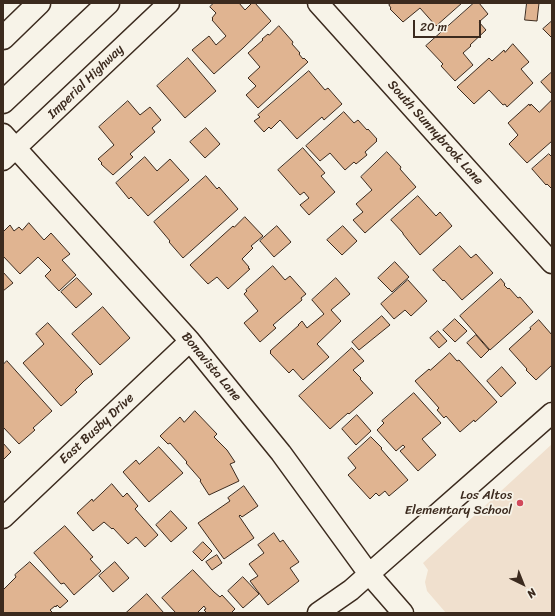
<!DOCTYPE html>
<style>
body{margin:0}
#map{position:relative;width:555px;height:616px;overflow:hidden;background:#f7f3e8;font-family:Sriracha,sans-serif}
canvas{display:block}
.frame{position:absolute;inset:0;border:4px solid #3b2a1e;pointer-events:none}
.north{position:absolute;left:503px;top:564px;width:40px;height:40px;-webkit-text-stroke:3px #f7f3e8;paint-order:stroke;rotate:137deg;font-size:11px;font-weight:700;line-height:16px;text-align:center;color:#3b2a1e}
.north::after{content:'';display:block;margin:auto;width:14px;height:18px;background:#3b2a1e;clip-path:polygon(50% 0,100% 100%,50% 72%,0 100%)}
.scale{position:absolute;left:413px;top:20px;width:68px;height:18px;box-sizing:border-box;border:2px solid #3b2a1e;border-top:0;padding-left:5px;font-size:12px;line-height:14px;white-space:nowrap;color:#3b2a1e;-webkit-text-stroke:3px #f7f3e8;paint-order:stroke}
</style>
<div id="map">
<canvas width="555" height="616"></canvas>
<div class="frame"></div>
<div class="north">N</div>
<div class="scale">20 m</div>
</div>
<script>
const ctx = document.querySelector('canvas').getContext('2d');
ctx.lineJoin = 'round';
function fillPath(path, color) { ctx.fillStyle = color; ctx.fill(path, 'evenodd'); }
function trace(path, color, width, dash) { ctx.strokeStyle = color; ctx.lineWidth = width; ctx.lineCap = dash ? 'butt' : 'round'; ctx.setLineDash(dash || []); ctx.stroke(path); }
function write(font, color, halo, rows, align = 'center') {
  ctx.font = font + ' Sriracha,sans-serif'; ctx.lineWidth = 3.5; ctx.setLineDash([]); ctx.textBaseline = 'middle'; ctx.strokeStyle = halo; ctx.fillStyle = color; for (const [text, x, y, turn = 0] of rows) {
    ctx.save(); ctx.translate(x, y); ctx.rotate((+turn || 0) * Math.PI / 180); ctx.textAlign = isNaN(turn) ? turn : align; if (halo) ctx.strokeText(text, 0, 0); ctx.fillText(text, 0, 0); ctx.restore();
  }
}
const built = new Path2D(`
 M552,444V613H446L427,591L425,582L428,570L423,563Z`);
const building = new Path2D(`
 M214,3H239L245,10L252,3H255L271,21L243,48L214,74L192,50L209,36L216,45L226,36L212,20L213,19L212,18L216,13L210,7Z
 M392,3H462L436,26L420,8L403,22L390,9L391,8L389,5Z
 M474,3H479L488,14L479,22L486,30L470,45L471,46L463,53L473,65L455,81L441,66L443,64L426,46Z
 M527,3H539L537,21L525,20Z
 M552,21V38L543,29Z
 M279,26L293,42L292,44L300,53L299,54L303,59L304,58L308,62L258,108L246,95L256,86L248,78L260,67L248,53L263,40L262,39L268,34L269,35Z
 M513,44L529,62L521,69L533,83L507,107L505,104L503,105L489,90L474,104L457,87L489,58L492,61L504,50L505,52Z
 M188,58L216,91L185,118L157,86Z
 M309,71L325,90L328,88L342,104L324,120L322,117L297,139L280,120L271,129L269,127L264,132L254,121L260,117L258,115Z
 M552,72V94L541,82Z
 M552,100V141L527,163L509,144L518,135L508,123L529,104L530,106L531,104L539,112Z
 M128,101L140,115L150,107L161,120L152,128L155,132L130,154L133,157L113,175L101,164L102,163L98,159L114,145L99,127Z
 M344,112L354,123L358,120L367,130L368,129L377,139L376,140L377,141L365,152L367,155L356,164L354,162L345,170L330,153L320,161L306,146Z
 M206,128L220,144L205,158L190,142Z
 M303,148L325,173L321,176L335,192L309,215L300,205L309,198L304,192L300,195L278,170Z
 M387,152L401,167L400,169L416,187L365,233L353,220L363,212L356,204L372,190L361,177Z
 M549,154L552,157V189L547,184L546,185L532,169Z
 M145,157L157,171L170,159L189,180L148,216L131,197L129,199L116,183Z
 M206,176L217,189L219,187L238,209L183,258L169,242L170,241L154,222Z
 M418,196L436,216L440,212L452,226L420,255L403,234V233L391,220Z
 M245,217L263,236L251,246L253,248L242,259L249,267L248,268L250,269L228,289L217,277L208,284L190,265L233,226L234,227Z
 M29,223L44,240L51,233L70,254L62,260L76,275L59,291L45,276L51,270L38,257L20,274L3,256V232L10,225L14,231L19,227L22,230Z
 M277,226L291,242L274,257L260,241Z
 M343,226L357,241L342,255L327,240Z
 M460,246L471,258L476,254L493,273L462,300L444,280L443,281L433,270Z
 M395,262L409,277L392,292L378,278Z
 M273,266L285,280L290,276L306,294L301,298L302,300L273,325L276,328L260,342L244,323L258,311L244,294L247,291L246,290Z
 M3,272L13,283L3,291Z
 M77,278L92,294L76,308L61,292Z
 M336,278L350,294L331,310L341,321L317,344L329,357L303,380L293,369L289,373L270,353L271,352L270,351L299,325H298L302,321L307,328L324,314L312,300Z
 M501,279L505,284L504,285L508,289L509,288L518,298L520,297L533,312L490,350L460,316Z
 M408,280L427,301L411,316L405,310L394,319L381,304Z
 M103,307L130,338L100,365L72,334Z
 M382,316L390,325L359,350L352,342Z
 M455,319L467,331L455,342L443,330Z
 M539,320L552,335V365L536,380L526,370L527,369L509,349L531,329L530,328Z
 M48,323L92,371L91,372L93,374L84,381L75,390L77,392L61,406L23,363L44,344L36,334Z
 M438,331L447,341L439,348L430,338Z
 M476,335L489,350L481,358L467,343Z
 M352,348L364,361L353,370L361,378L360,379L373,393L349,414L348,413L330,429L299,396Z
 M450,353L457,361L459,360L497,402L475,422L474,420L460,432L446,416L444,418L437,410L439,408L415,381L429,369L430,370Z
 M7,361L52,411L33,428L35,430L19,444L3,427V365Z
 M502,367L516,383L501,397L487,381Z
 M414,393L441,423L422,439L436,455L418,471L400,451L405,447L403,445L396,451L377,430L384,423L382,421Z
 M195,411L217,434L214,437L227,450L235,462L230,464L239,481L209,495L200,481L201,480L186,463L187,462L170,443L168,444L160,436L180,417L184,422Z
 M357,415L371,431L356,445L342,429Z
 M371,437L382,448L381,449L408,480L389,496L385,491L379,496L376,493L370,499L348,475L356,468L348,458Z
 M3,443L11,452L3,460Z
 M159,447L183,473L149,502L123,472L136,460L139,464Z
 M112,484L123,497L127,493L138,506L135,509L158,535L145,547L136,537L128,544L113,528L112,529L104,522L93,531L77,513L92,499L93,501Z
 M244,486L258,506L242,517L240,515L239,516L254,538L224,559L198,523L230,501L228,498Z
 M171,511L187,528L171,542L156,525Z
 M65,526L93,557L90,559L101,571L74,595L64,583L61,584L34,553Z
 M274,533L280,542L283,540L299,562L290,568L299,581L268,605L250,581L258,576L249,564L264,553L258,545Z
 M203,542L212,551L202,561L193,552Z
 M217,555L222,563L212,570L206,562Z
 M30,562L68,601L60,608L57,605L56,607L55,606L50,610L53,613H4L3,612V590L16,577L15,575Z
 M115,562L129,578L113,592L99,576Z
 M193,570L214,592L220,597L222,595L235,609L231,613H207L204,610L206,609L204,606L197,613H176L162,598Z
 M243,577L259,594L243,608L228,591Z
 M147,594L164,613H126Z`);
const minor = new Path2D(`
 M318,3L552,263
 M3,134L190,341L281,453L369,574L403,613
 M3,160L169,3
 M3,518L190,341
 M318,613L351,590L369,574L552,413`);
const primary = new Path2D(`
 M3,38L39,3
 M3,102L108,3`);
const markers = [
 [520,503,4,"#d1495b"]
];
const streetNames = [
 ["Imperial Highway",86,82,-44],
 ["South Sunnybrook Lane",435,133,48],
 ["Bonavista Lane",211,367,50],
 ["East Busby Drive",97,429,-43]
];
const poiNames = [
 ["Los Altos",512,496],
 ["Elementary School",512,511]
];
fillPath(built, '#f0e0ce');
fillPath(building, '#e0b491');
trace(building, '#3b2a1e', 1);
trace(minor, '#3b2a1e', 23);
trace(primary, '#3b2a1e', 25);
trace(minor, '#f7f3e8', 20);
trace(primary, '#f7f3e8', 22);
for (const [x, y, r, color] of markers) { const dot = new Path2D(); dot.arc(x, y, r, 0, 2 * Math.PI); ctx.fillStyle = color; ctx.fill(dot); trace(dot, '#f7f3e8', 1.5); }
write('13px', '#3b2a1e', '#f7f3e8', streetNames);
write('13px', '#3b2a1e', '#f7f3e8', poiNames, 'right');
</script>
